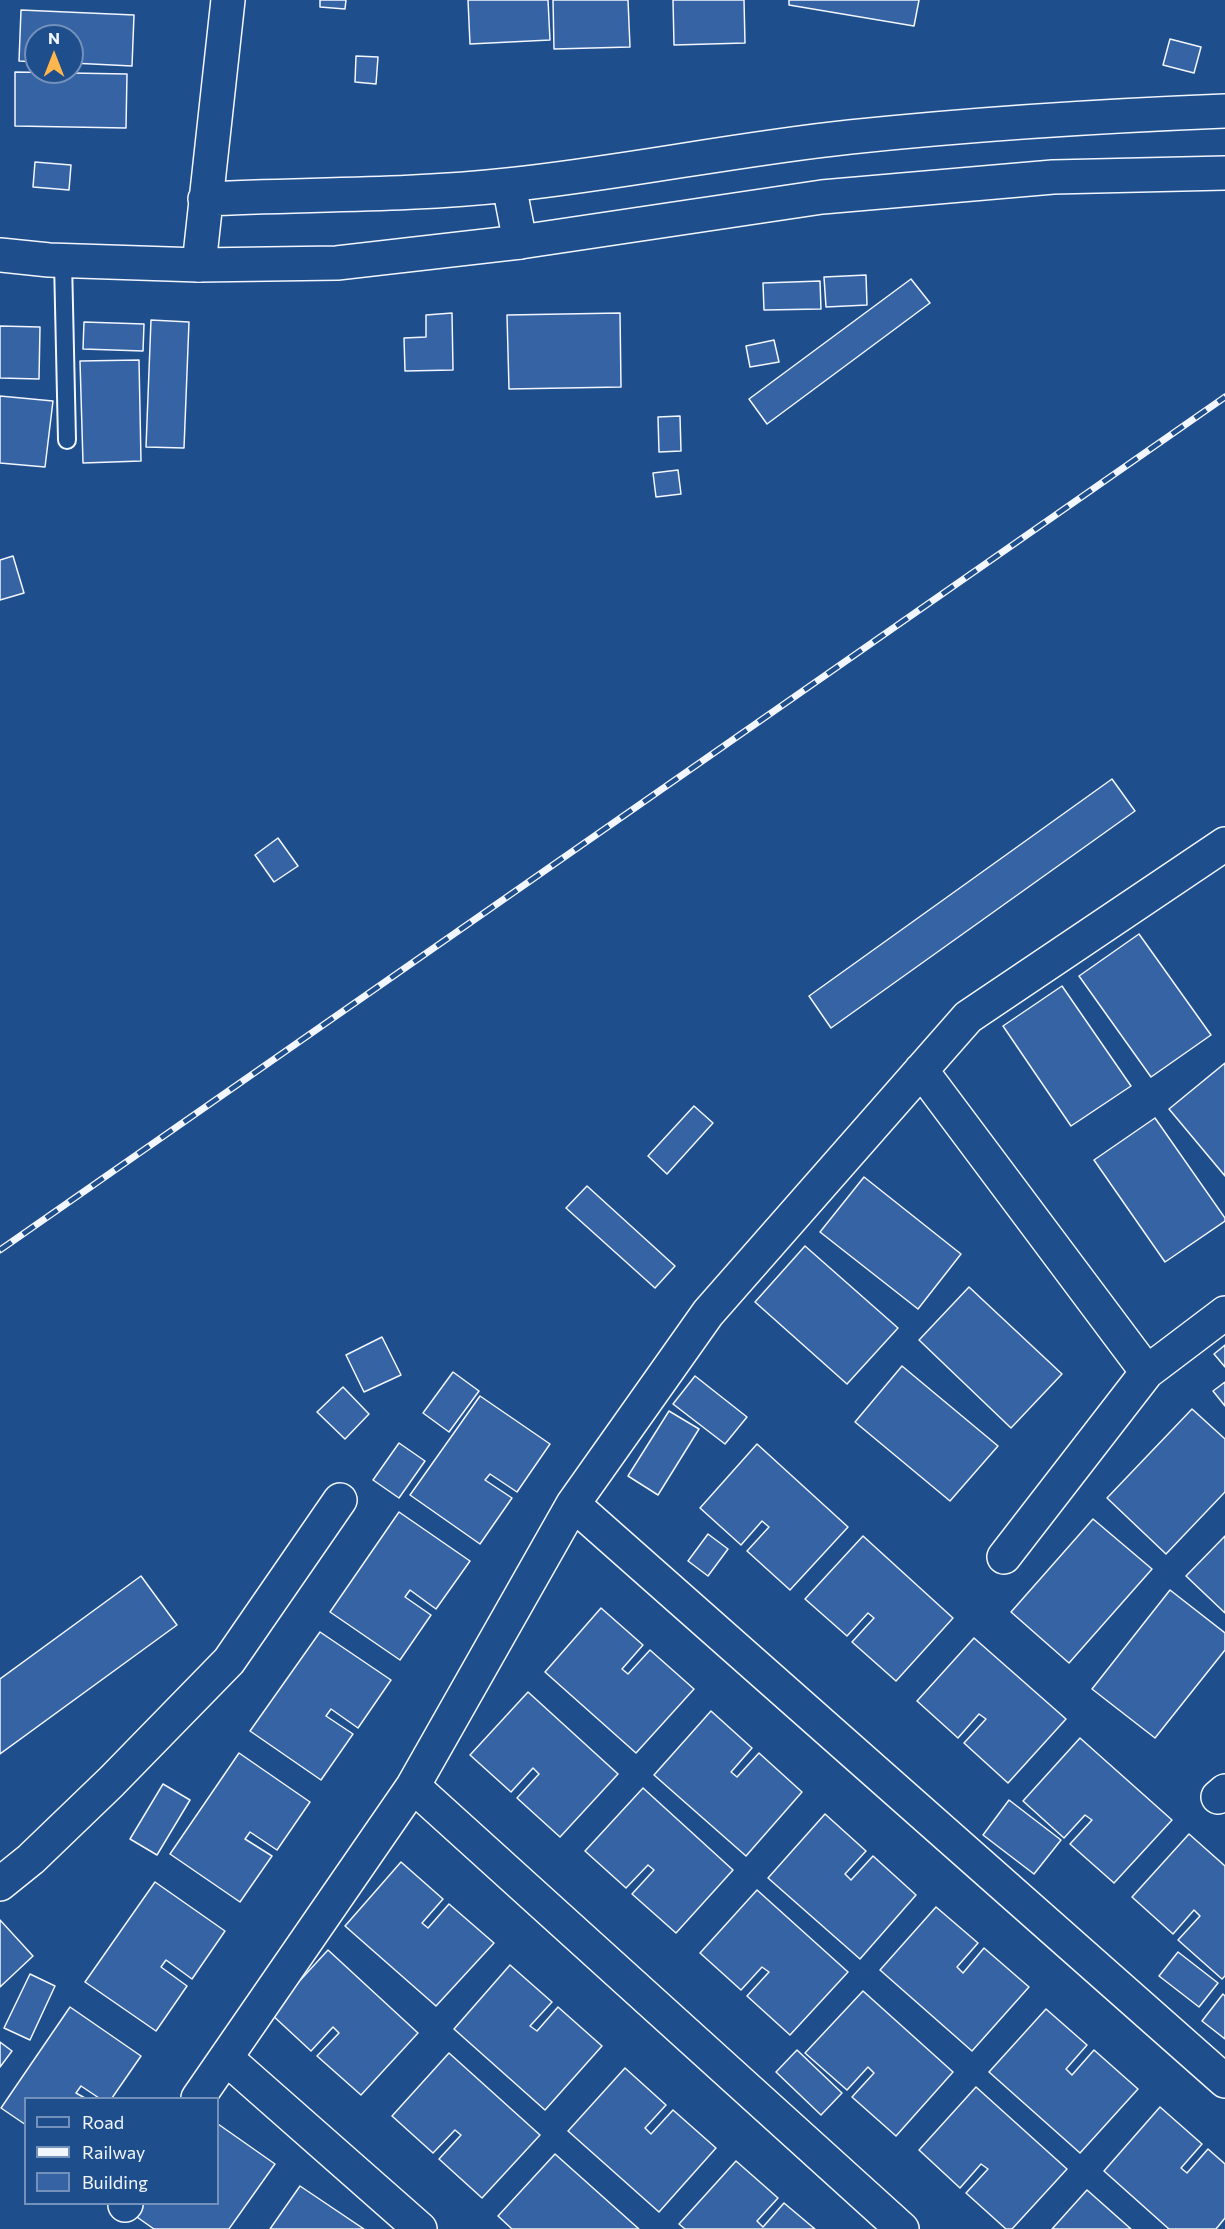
<!DOCTYPE html>
<style>
body{margin:0}
#map{position:relative;width:1225px;height:2229px;overflow:hidden;background:#1f4e8c;font-family:Commissioner,sans-serif}
canvas{display:block}
.legend{position:absolute;left:24px;top:2097px;width:195px;height:108px;box-sizing:border-box;background:#1f4e8c;border:2px solid #7391ba;margin:0;padding:8px 10px;list-style:none;font-size:18px;color:#f2f6ff}
.legend li{display:flex;align-items:center;gap:12px;height:30px}
.legend b{width:30px;border:2px solid #7391ba}
.north{position:absolute;left:24px;top:24px;width:60px;height:60px;box-sizing:border-box;background:#1f4e8c;border:2px solid #7391ba;border-radius:50%;rotate:0deg;font-size:16px;font-weight:700;line-height:24px;text-align:center;color:#f2f6ff}
.north::after{content:'';display:block;margin:auto;width:21px;height:27px;background:#ffb74d;clip-path:polygon(50% 0,100% 100%,50% 72%,0 100%)}
</style>
<div id="map">
<canvas width="1225" height="2229"></canvas>
<ul class="legend">
<li><b style="height:8px;background:#1f4e8c"></b>Road</li>
<li><b style="height:8px;background:#f2f6ff"></b>Railway</li>
<li><b style="height:16px;background:#3563a3"></b>Building</li>
</ul>
<div class="north">N</div>
</div>
<script>
const ctx = document.querySelector('canvas').getContext('2d');
ctx.lineJoin = 'round';
function fillPath(path, color) { ctx.fillStyle = color; ctx.fill(path, 'evenodd'); }
function trace(path, color, width, dash) { ctx.strokeStyle = color; ctx.lineWidth = width; ctx.lineCap = dash ? 'butt' : 'round'; ctx.setLineDash(dash || []); ctx.stroke(path); }
const building = new Path2D(`
 M320,0H346L345,9L320,7Z
 M468,0H548L550,40L470,44Z
 M553,0H628L630,47L554,49Z
 M673,0H744L745,43L674,45Z
 M789,0H919L914,26L789,5Z
 M21,10L134,15L132,66L72,63V36H36V62L19,61Z
 M1170,39L1201,47L1194,73L1163,65Z
 M356,56L378,57L376,84L355,82Z
 M15,72L127,74L126,128L15,126Z
 M35,162L71,165L69,190L33,187Z
 M866,275L867,305L826,307L824,277Z
 M911,279L930,303L767,424L749,399Z
 M820,281L821,309L764,310L763,283Z
 M452,313L453,370L405,371L404,338L426,337V315Z
 M620,313L621,387L509,389L507,315Z
 M151,320L189,322L184,448L146,447Z
 M84,322L144,324L143,351L83,349Z
 M0,326L40,327L39,379L0,378Z
 M774,340L779,362L750,367L746,346Z
 M139,360L141,461L83,463L80,361Z
 M0,396L53,401L45,467L0,463Z
 M680,416L681,451L659,452L658,417Z
 M678,470L681,494L656,497L653,473Z
 M13,556L24,593L0,600V560Z
 M1112,779L1135,811L831,1028L809,996Z
 M278,838L298,866L274,882L255,855Z
 M1139,934L1211,1035L1151,1077L1079,976Z
 M1062,986L1131,1086L1071,1126L1003,1026Z
 M1225,1063V1176L1169,1109Z
 M694,1106L713,1123L667,1174L648,1156Z
 M1155,1118L1225,1218V1221L1165,1262L1094,1160Z
 M864,1177L961,1254L918,1309L820,1232Z
 M587,1186L675,1266L655,1288L566,1208Z
 M805,1246L898,1328L847,1384L755,1302Z
 M969,1287L1062,1374L1011,1428L919,1340Z
 M382,1337L401,1375L364,1392L346,1355Z
 M1225,1345V1367L1214,1354Z
 M902,1366L998,1446L950,1501L855,1422Z
 M453,1372L479,1391L449,1432L423,1413Z
 M695,1376L747,1417L725,1444L673,1404Z
 M1225,1382V1406L1213,1391Z
 M343,1387L369,1414L345,1439L317,1412Z
 M480,1396L550,1444L517,1492L490,1474L485,1480L512,1498L480,1544L410,1495Z
 M1192,1409L1225,1439V1492L1166,1554L1107,1498Z
 M669,1411L699,1429L658,1495L628,1476Z
 M399,1443L425,1461L399,1498L373,1480Z
 M757,1444L848,1527L790,1590L747,1551L769,1527L762,1521L741,1545L700,1508Z
 M399,1512L470,1561L436,1609L410,1590L405,1597L431,1615L400,1660L330,1612Z
 M1093,1519L1152,1569L1069,1663L1011,1612Z
 M708,1534L728,1549L708,1576L688,1561Z
 M863,1536L953,1618L896,1681L852,1642L874,1618L868,1613L847,1636L805,1599Z
 M1225,1536V1613L1186,1576Z
 M141,1576L177,1625L0,1754V1679Z
 M1170,1590L1225,1633V1650L1155,1738L1092,1689Z
 M601,1608L643,1645L622,1669L628,1674L650,1650L694,1689L636,1753L545,1672Z
 M320,1632L391,1680L358,1728L331,1709L326,1716L353,1734L321,1780L250,1731Z
 M974,1638L1066,1719L1008,1783L964,1743L986,1719L979,1714L958,1738L917,1701Z
 M528,1692L618,1774L560,1837L517,1798L539,1774L533,1768L511,1792L470,1755Z
 M711,1711L752,1748L731,1772L737,1777L759,1753L802,1792L746,1856L654,1775Z
 M1080,1738L1172,1820L1114,1883L1070,1844L1092,1820L1085,1815L1064,1838L1023,1801Z
 M239,1753L310,1802L277,1850L250,1832L245,1839L272,1856L240,1902L170,1854Z
 M163,1784L190,1800L157,1855L130,1839Z
 M643,1788L733,1870L676,1933L632,1894L654,1870L648,1865L626,1888L585,1851Z
 M1009,1800L1061,1840L1034,1874L983,1835Z
 M825,1814L866,1851L845,1874L851,1880L873,1856L916,1895L860,1959L768,1878Z
 M1189,1834L1225,1866V1976L1222,1979L1178,1940L1200,1916L1194,1910L1173,1934L1132,1897Z
 M401,1862L443,1899L422,1923L428,1928L449,1904L494,1943L436,2006L345,1926Z
 M155,1882L225,1931L192,1979L166,1960L161,1967L187,1986L156,2031L85,1982Z
 M757,1890L848,1972L790,2035L747,1996L769,1972L762,1967L741,1990L700,1953Z
 M936,1907L978,1943L957,1967L963,1973L984,1948L1029,1987L972,2051L880,1970Z
 M0,1920L33,1956L0,1987Z
 M328,1950L418,2033L361,2095L317,2056L339,2033L333,2027L311,2051L270,2013Z
 M1178,1952L1218,1983L1199,2007L1159,1976Z
 M510,1965L552,2002L530,2026L537,2031L558,2007L602,2046L545,2110L454,2029Z
 M30,1974L55,1986L30,2040L4,2028Z
 M863,1991L953,2072L896,2136L852,2097L874,2073L868,2067L847,2090L805,2053Z
 M1223,1994L1225,1996V2039L1202,2021Z
 M70,2007L141,2056L112,2098H99L81,2086L76,2093L85,2098H26V2125L1,2108Z
 M1046,2009L1087,2045L1066,2069L1072,2075L1094,2050L1138,2089L1080,2153L989,2072Z
 M0,2042L12,2051L0,2067Z
 M797,2050L842,2093L821,2115L776,2072Z
 M449,2053L540,2135L482,2198L439,2159L461,2135L455,2130L433,2153L392,2116Z
 M625,2068L666,2105L645,2128L651,2134L673,2110L716,2148L659,2212L568,2131Z
 M976,2087L1067,2169L1012,2229H1006L966,2193L988,2169L981,2164L960,2188L919,2150Z
 M1160,2107L1202,2144L1181,2168L1187,2173L1208,2149L1225,2164V2218L1216,2229H1169L1104,2171Z
 M218,2124L275,2164L229,2229H154L134,2215L143,2204H218Z
 M555,2154L639,2229H512L498,2216Z
 M736,2161L778,2198L757,2221L763,2227L784,2203L815,2229H685L679,2224Z
 M300,2186L364,2229H270Z
 M1087,2190L1131,2229H1052Z`);
const lane = new Path2D(`
 M63,261L67,440`);
const street = new Path2D(`
 M509,185L520,242
 M205,199C306,194 407,196 508,185C623,173 736,149 850,137C975,124 1100,116 1225,111
 M199,265L228,0
 M921,1070L1147,1372
 M573,1504L1225,2081
 M1004,1557L1147,1372L1225,1313
 M413,1786L902,2229
 M1218,1797L1225,1791
 M0,1884L31,1859L111,1782L229,1661L340,1500
 M226,2058L420,2229
 M198,2098L413,1786L573,1504L708,1313L968,1017L1225,844
 M125,2205L126,2204`);
const secondary = new Path2D(`
 M0,255L49,260L199,265L337,263L520,242L822,197L1053,177L1225,173`);
const rail = new Path2D(`
 M0,1250L1225,397`);
fillPath(building, '#3563a3');
trace(building, '#f2f6ff', 1.5);
trace(lane, '#f2f6ff', 20);
trace(street, '#f2f6ff', 36);
trace(secondary, '#f2f6ff', 36);
trace(lane, '#1f4e8c', 16);
trace(street, '#1f4e8c', 33);
trace(secondary, '#1f4e8c', 33);
trace(rail, '#f2f6ff', 7);
trace(rail, '#1f4e8c', 4.5, [14]);
</script>
